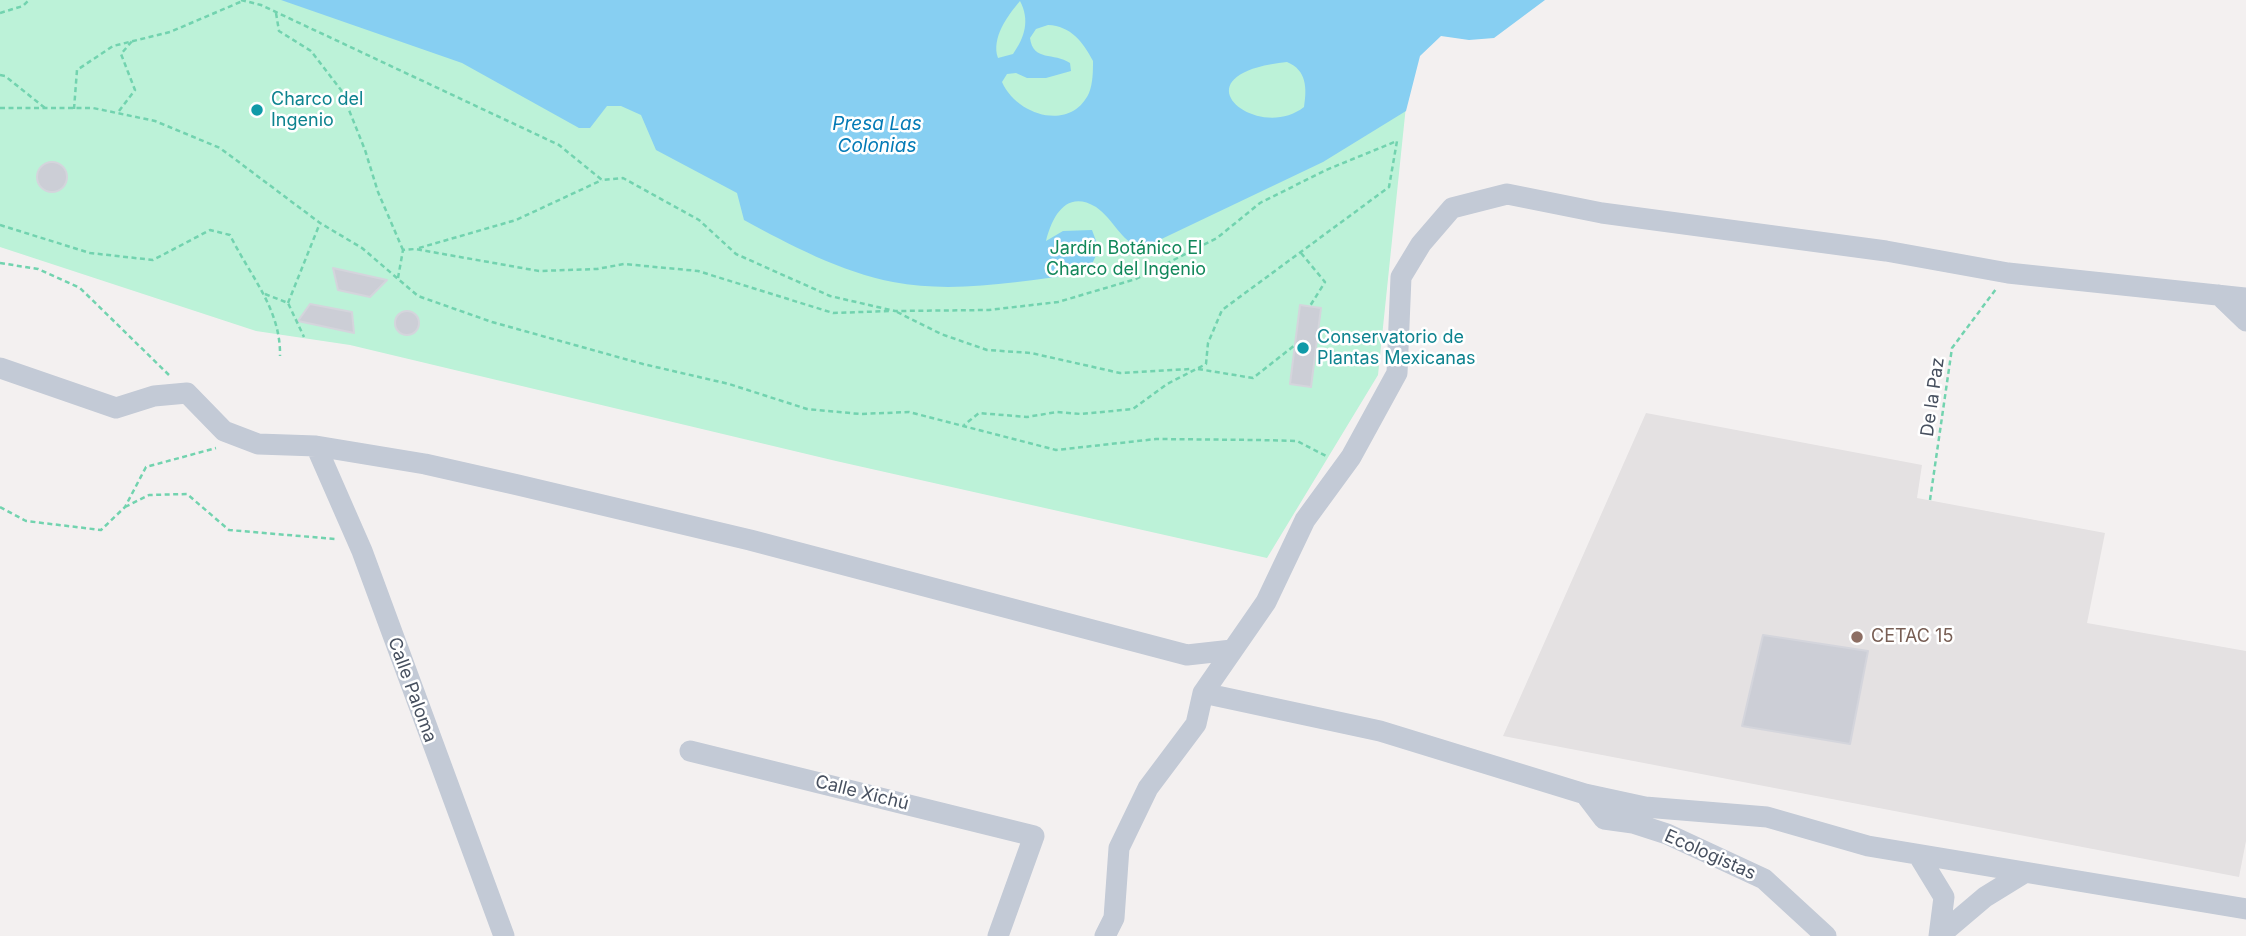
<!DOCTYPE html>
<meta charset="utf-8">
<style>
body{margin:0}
canvas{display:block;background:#f3f0f0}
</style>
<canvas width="2246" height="936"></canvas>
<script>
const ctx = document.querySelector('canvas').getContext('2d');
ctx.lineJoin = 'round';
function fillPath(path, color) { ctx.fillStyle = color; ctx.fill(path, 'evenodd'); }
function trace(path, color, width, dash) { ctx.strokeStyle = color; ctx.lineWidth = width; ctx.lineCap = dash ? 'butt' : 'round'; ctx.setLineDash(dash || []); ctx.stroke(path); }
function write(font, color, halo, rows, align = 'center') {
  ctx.font = font + ' Inter,sans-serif'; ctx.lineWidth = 5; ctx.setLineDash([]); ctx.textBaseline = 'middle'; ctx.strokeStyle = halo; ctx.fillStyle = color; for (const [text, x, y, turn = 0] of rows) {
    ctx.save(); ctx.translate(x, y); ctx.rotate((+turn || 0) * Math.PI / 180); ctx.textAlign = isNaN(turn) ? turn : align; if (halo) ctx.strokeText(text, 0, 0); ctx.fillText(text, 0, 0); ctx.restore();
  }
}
const education = new Path2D(`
 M1646,413L1922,465L1917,498L2105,533L2087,623L2246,651V841L2239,877L1503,736Z`);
const green = new Path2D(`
 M0,0H1417L1378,375L1267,558L836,461L350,345L256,331L0,247Z`);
const water = new Path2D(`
 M281,0H1545L1494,38L1469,40L1441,36L1420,56L1406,111L1323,162L1151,244L1136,246C1119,237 1112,218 1096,207C1066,189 1052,217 1046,241L1063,231L1092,230L1099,249L1092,264L1081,274C1020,281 955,294 893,282C841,272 790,245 744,220L737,193L656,150L641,115L621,106H607L590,128H579L462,63ZM1020,1C1030,20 1025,37 1013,54L998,58C991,38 1008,15 1020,1ZM1048,25C1071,26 1083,42 1093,61C1093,71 1093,83 1089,93C1071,132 1017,116 1002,82L1007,74L1016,73L1027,78H1046L1071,71L1070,63C1054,52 1033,62 1030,38L1036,29ZM1287,62C1307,70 1307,89 1304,107C1257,144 1171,74 1287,62Z`);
const building = new Path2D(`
 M37 177a15 15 0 1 1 30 0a15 15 0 1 1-30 0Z
 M333,268L387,280L370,297L338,290Z
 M310,304L352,312L354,333L298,321Z
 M1300,305L1321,308L1311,387L1290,384Z
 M395 323a12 12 0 1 1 24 0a12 12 0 1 1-24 0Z
 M1763,635L1868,651L1850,744L1742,726Z`);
const path = new Path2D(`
 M241,0L261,5L559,145L602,180L623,178L699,220L736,254L830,296L895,311L989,310L1058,302L1136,279L1217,238L1260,203L1326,170L1397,141L1389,187L1222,310L1208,343L1206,364L1167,384L1133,409L1081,414L1057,412L1027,417L979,413L964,425
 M0,13L23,6L29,0
 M276,13L279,31L311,51L341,90L365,150L378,192L403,250
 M0,75L5,76L45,108
 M0,108H93L155,121L220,148L320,223L362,248L418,296L492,322L643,364L729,384L807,409L860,414L909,412L1056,450L1156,439L1259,440L1297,441L1326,456
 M74,109L77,70L113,46L170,32L245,0
 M119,111L135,90L121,54L133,40
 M0,225L90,253L153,260L210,230L230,235C250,276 281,309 280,356
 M419,248L516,220L602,180
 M1301,253L1325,282L1310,306
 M0,263L38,269L80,288L170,376
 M398,278L403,250L415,249L539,271L597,269L624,264L698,271L833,313L890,311
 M265,294L288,303L304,337
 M288,303L320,223
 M897,312L941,334L987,350L1031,353L1120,373L1191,369
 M1198,369L1253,378L1295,345
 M1930,500L1952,348L1996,289
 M0,507L26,521L101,530L125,507L146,467L216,448
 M125,507L149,495L187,494L229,530L335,539`);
const minor = new Path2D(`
 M2219,295L2246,321
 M0,368L116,408L154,396L187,393L224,431L258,444L316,446L425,464L518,485L750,540L1187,655L1232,650
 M316,446L362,551L504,936
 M1203,693L1380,731L1585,794L1645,807L1767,817L1868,846L2246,909
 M690,751L1034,836L998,936
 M1585,794L1604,819L1633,823L1667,834L1764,879L1826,936
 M1919,856L1944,897L1939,936
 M1105,936L1114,918L1119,848L1148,788L1196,724L1203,693L1266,602L1305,520L1351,457L1397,373L1401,277L1421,244L1452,208L1507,194L1602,213L1886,251L2008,273L2246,298
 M1939,936L1985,897L2024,873`);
const markers = [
 [257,110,7,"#0f9aa8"],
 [1303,348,7,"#0f9aa8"],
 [1857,637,7,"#8d6e63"]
];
const cultureNames = [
 ["Charco del",271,100],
 ["Ingenio",271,121],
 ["Conservatorio de",1317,338],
 ["Plantas Mexicanas",1317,359]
];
const parkNames = [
 ["Jardín Botánico El",1126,249],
 ["Charco del Ingenio",1126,270]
];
const streetNames = [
 ["De la Paz",1933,397,-82],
 ["Calle Paloma",412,690,70],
 ["Calle Xichú",862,793,14],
 ["Ecologistas",1710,855,24]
];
const educationNames = [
 ["CETAC 15",1871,637]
];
const waterNames = [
 ["Presa Las",877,124],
 ["Colonias",877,146]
];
fillPath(education, '#e4e1e2');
fillPath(green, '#bcf2d8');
fillPath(water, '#87cff2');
fillPath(building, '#ccced6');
trace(building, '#d4d5dc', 2);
trace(path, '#72d3af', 2.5, [5, 3.5]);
trace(minor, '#c3cad6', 21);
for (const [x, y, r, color] of markers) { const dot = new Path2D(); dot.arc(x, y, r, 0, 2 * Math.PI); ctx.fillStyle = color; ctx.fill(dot); trace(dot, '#fff', 2.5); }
write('18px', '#0d838f', '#fff', cultureNames, 'left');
write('18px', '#11875a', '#fff', parkNames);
write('18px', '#47505f', '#fff', streetNames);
write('18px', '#785e54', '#fff', educationNames, 'left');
write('italic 19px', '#037ab6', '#fff', waterNames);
</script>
